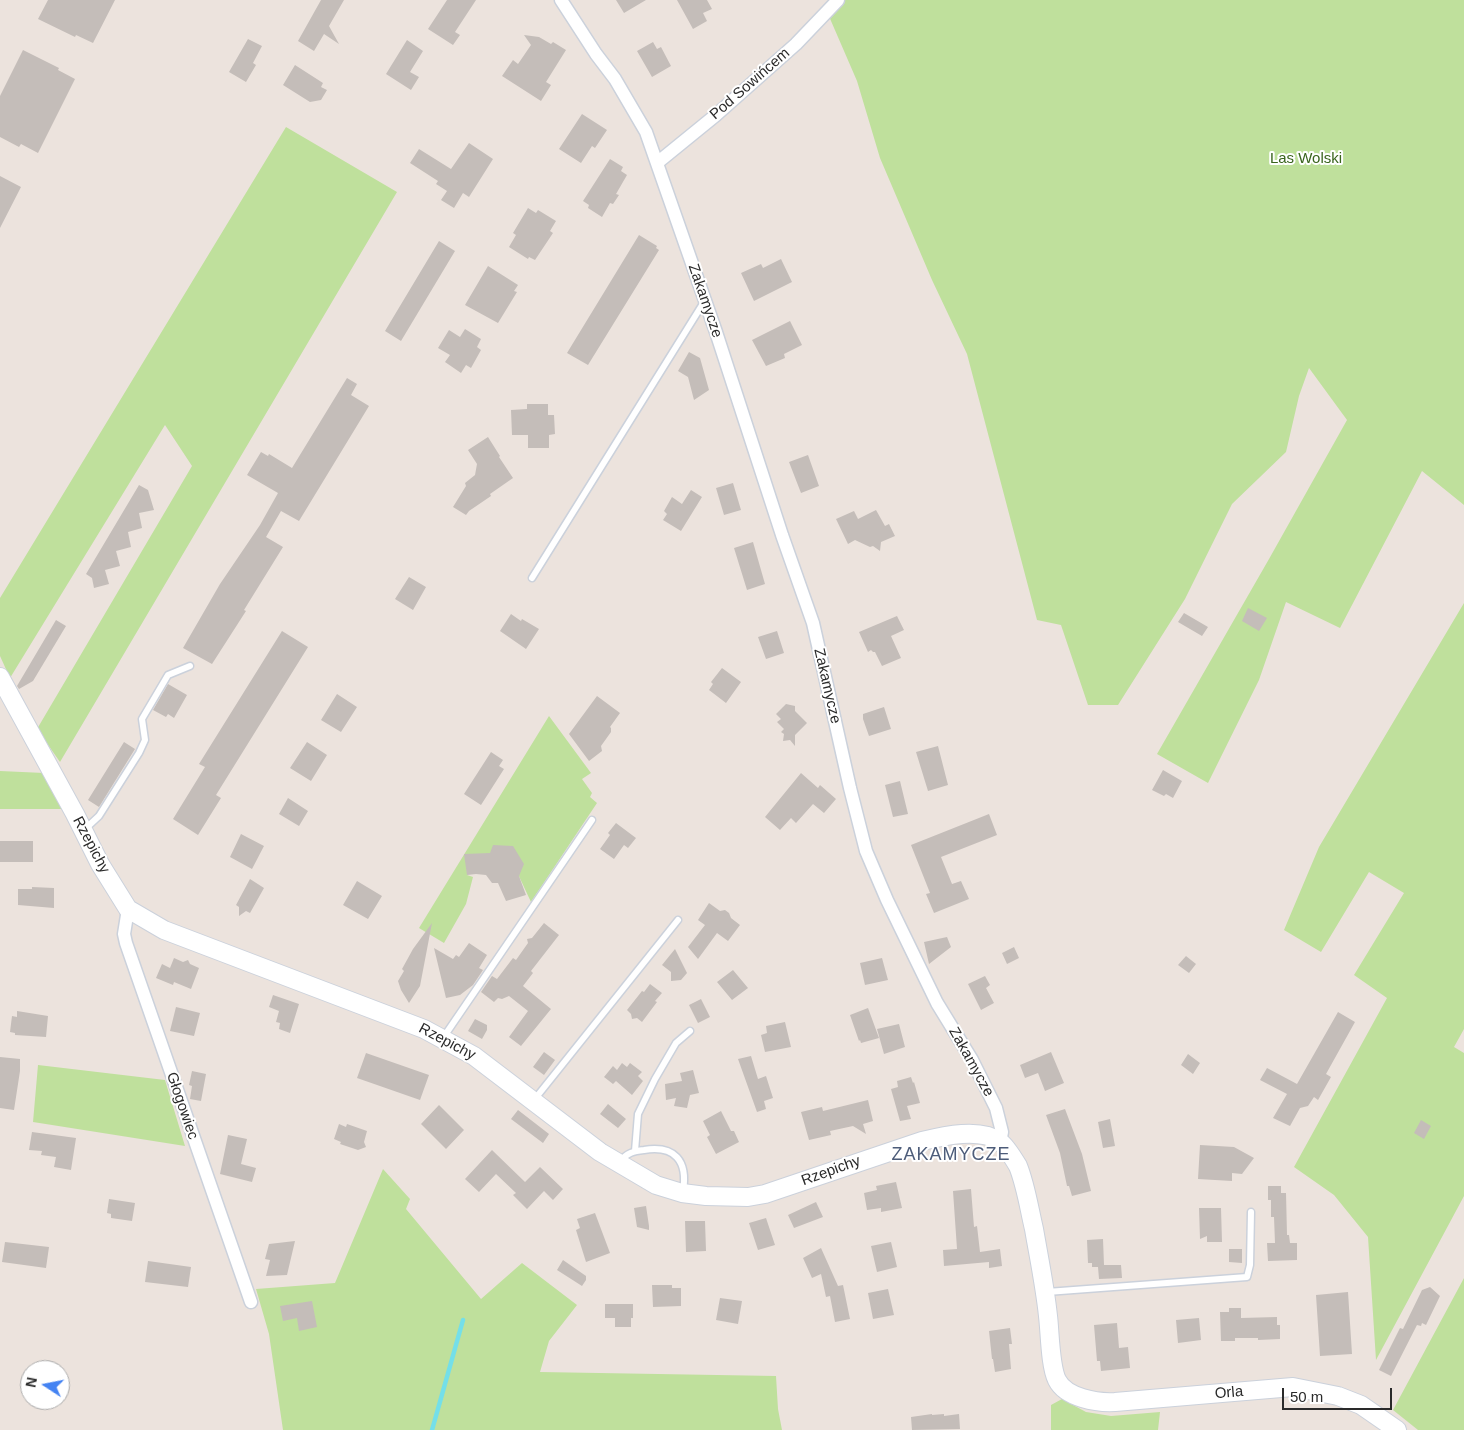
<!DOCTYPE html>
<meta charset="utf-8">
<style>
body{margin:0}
#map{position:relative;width:1464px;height:1430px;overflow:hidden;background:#ece3dd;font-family:Helvetica,sans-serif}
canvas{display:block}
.north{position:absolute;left:20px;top:1360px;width:50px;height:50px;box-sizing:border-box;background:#fff;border:1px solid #aaa;border-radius:50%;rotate:281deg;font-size:14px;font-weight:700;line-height:20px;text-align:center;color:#2a2a2a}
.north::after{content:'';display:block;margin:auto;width:18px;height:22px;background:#4483f2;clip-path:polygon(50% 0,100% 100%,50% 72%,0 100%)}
.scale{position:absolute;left:1282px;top:1388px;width:110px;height:22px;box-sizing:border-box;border:2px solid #2a2a2a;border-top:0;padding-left:6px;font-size:15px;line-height:18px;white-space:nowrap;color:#2a2a2a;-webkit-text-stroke:4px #fff;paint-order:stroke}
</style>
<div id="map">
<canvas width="1464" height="1430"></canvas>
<div class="north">N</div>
<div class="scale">50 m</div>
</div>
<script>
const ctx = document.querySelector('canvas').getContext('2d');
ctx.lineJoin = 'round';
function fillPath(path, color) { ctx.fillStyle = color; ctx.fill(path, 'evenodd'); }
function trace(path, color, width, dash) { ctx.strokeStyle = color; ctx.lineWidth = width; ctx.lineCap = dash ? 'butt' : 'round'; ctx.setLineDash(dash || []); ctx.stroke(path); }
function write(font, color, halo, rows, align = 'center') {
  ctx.font = font + ' Helvetica,sans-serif'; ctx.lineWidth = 4; ctx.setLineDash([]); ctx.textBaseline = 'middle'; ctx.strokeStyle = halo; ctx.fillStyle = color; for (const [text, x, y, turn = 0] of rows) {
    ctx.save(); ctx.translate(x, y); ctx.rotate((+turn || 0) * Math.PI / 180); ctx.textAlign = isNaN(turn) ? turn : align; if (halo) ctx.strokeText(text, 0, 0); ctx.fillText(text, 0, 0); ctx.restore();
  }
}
const green = new Path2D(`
 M837,0H1464V505L1422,471L1340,628L1286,602L1259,680L1208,783L1157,754L1269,559L1347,420L1309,368L1299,396L1286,452L1232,504L1185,599L1118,705H1088L1061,625L1037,620L967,354L932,280L880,158L857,81L828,14Z
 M286,127L397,192L60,762L37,729L192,466L165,425L10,678L0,656V598Z
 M1464,603V1029L1454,1047L1464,1053V1196L1376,1360L1368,1237L1334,1195L1294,1167L1387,998L1354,975L1404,893L1369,872L1321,952L1284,930L1319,847Z
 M549,716L591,773L582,779L592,793L590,797L597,803L531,902L517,872L489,854L467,875L473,877L466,904L444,943L419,928Z
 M0,771L44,773L62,809H0Z
 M38,1065L165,1080L185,1146L33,1122Z
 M383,1169L410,1199L406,1209L481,1299L522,1263L577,1305L549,1341L540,1372L776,1376L778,1409L782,1430H283L269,1334L256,1289L335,1283Z
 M1464,1278V1430H1418L1393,1410Z
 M1062,1399L1086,1412L1111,1416L1160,1412L1158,1430H1051V1405Z`);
const stream = new Path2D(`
 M432,1430L463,1320`);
const building = new Path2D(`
 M48,0H115L93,43L76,35L75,37L38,19Z
 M321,0H344L329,26L339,44L324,34L314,51L298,41Z
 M447,0H476L455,32L460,35L453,45L428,29Z
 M616,0H646L624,13Z
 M677,0H707L712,9L703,13L707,21L693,29Z
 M524,35L539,37L551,44L553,42L566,50L546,82L551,85L541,101L502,76L513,60L518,64L531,45Z
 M248,39L262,46L253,63L256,65L246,82L229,72Z
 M407,40L423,51L410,72L419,77L411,90L386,74Z
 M653,42L657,49L661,47L671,66L652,77L637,51Z
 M23,50L59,68L58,70L75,79L38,153L21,144L19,147L0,137V96Z
 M295,65L323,83L321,87L327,90L321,100L310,102L283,85Z
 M582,114L607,130L595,148L592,146L581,163L559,149Z
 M469,143L493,159L469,197L463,193L454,208L441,200L447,191L436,184L438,181L410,163L419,149L451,169Z
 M610,159L623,167L621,171L627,175L616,194L619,195L613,204L610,203L602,217L588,208L589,205L583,201Z
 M0,176L21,187L0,228Z
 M528,208L536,213L538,210L556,221L550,231L553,233L535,260L529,257L528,259L509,247L516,235L513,233Z
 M639,235L657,246L656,248L659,250L588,365L567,353Z
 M439,241L455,251L401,341L385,331Z
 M781,259L792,282L754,301L741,273L761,264L763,268Z
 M488,266L518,285L514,291L517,292L498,323L465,305Z
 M790,321L802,345L784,354L785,358L766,366L752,340Z
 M465,329L481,339L477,347L481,350L471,368L466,365L461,373L445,362L450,355L438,348L449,330L460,337Z
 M689,352L700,358L709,390L694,400L688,377L678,371Z
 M347,378L357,384L351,395L369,406L299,521L281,511L266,537L283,547L244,610L246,611L212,664L183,648L220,584L260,525L278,493L247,475L261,452L268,456L269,454L292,468Z
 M527,404H548V415H554L555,434L549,435V448H528V435H512L511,410L527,409Z
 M488,437L500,456L499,457L513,478L490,494L491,496L469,511L466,515L453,507L466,486L465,483L475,475L477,464L468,450Z
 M808,455L819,486L801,493L789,462Z
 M733,483L741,510L724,515L716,488Z
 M139,485L148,490L154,510L139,513L142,528L128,532L131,547L116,551L120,566L105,570L109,584L94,588L92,578L86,574Z
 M691,490L702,497L681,531L663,520L667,514L664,511L672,497L682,504Z
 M876,510L885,526L889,524L895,536L881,542L880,551L873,546L870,547L855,540L848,544L836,519L854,511L858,519Z
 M753,542L765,584L747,590L734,548Z
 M409,577L426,587L413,610L395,599Z
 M1248,608L1267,618L1259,631L1242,621Z
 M1184,613L1208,627L1202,636L1178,622Z
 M511,614L521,621L522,619L539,629L526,649L500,631Z
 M897,616L904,630L891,636L901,658L882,666L875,652H873L871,650L868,652L859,632Z
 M56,620L66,626L33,681L19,689L17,686Z
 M282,631L308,647L216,795L221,798L198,835L173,819L205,767L199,764Z
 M777,631L784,653L766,659L758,637Z
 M722,668L741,682L726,703L709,690L713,684L711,682Z
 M168,684L187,695L174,718L168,714L166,717L153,710Z
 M337,694L357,707L341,732L321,720Z
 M597,696L620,713L610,727L611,728V732L601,746L602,751L589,761L569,734Z
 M786,704L795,706V711L807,723L795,735V746L790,740L783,741L784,734L781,732L784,729L777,722L781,719L776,714Z
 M884,707L891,729L869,736L863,719V714Z
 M124,742L135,749L99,807L88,800Z
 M307,742L327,755L311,781L290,768Z
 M938,746L948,785L928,791L916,752Z
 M491,752L503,760L499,766L504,769L481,805L464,794Z
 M1163,770L1182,781L1173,798L1166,794L1164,796L1152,790Z
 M801,773L818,788L820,785L836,799L824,813L813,804L796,823L791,818L780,830L765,817Z
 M900,781L908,814L893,817L885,785Z
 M288,798L308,811L299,826L279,814Z
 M989,814L997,835L941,857L952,884L961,881L969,899L934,913L926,894L930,893L911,845Z
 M616,823L636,838L628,848L624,845L614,859L600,849L610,835L608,833Z
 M241,834L264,846L252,869L230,857Z
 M0,841H33V862H0Z
 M493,845L513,846L524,864L519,876L526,895L506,901L498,883H492L486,875L476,874L467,875L464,854L490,853Z
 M250,879L264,888L250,913L246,911L239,916V907L236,905Z
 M357,881L382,896L368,919L343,905Z
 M32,887L54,888V908L18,905V889H32Z
 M709,903L720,911L725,910L729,913L731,918L740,925L728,941L717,933L698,959L688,947L705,925L698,920Z
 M432,923L420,986L409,1003L401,990L398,981L404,971L402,969L413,949Z
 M544,923L559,935L531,971L533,973L523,986L551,1009L521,1046L509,1037L528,1011L509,996L502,999L498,998L494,1002L481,992L492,976L497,979L513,958L516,960L528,943L527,939L532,938Z
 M947,937L951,947L929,964L924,942Z
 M469,943L487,955L479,968L483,970L473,985L460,995L446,998L434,948L453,959L456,955L459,957Z
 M1014,947L1019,958L1007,964L1002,953Z
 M675,949L687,973L681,980L671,981V972L662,965Z
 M1186,956L1196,964L1189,973L1178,965Z
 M174,958L183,962L188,960L190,964L199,968L191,989L174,982L173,985L156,978L162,964L170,968Z
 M882,958L888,980L865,985L860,963Z
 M733,970L748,988L732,1000L717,982Z
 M985,976L990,985L986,988L994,1003L981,1010L968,984Z
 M650,984L662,993L655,1001L657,1002L642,1022L637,1018L632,1019L631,1014L627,1010L642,991L644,992Z
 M273,995L299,1004L290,1033L279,1029L280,1023L276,1022L279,1011L269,1007Z
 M701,999L710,1017L698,1023L689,1005Z
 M176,1007L200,1013L194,1036L170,1031Z
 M868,1008L879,1038L861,1043L860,1040L859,1041L850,1015Z
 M17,1011L48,1016L46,1037L15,1035V1033L10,1032L12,1016L17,1017Z
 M1338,1012L1355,1022L1326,1074L1331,1077L1318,1100L1314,1097L1308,1106L1300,1108L1290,1126L1273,1118L1287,1094L1260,1080L1267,1068L1297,1084Z
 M475,1019L487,1025V1030L482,1039L468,1031Z
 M785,1022L791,1047L765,1052L761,1035L767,1033L766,1026Z
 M899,1024L905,1047L884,1054L877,1029Z
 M544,1052L555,1060L544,1075L533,1067Z
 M1051,1052L1064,1083L1045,1091L1038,1073L1025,1078L1020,1065Z
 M366,1053L429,1075L420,1100L357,1078Z
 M1188,1054L1200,1063L1193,1074L1181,1065Z
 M751,1056L758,1079L766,1076L773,1098L764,1101L766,1109L757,1112L738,1059Z
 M0,1057L20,1059V1071L14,1110L0,1108Z
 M622,1063L627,1067L630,1063L642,1072L638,1076L643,1081L632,1095L616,1081L613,1084L604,1077L613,1066L617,1070Z
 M693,1070L699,1093L690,1095L687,1108L674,1106L676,1098L666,1100L665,1084L682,1081L680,1073Z
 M192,1071L206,1074L201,1101L190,1099L192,1086L189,1085Z
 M911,1077L913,1083L914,1082L920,1103L907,1106L911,1119L900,1121L891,1089L898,1087L897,1081Z
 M868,1100L873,1121L863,1124L866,1134L853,1126L830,1131L831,1135L809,1140L801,1112L822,1107L823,1111Z
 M608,1104L626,1119L618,1128L600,1114Z
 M439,1105L464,1130L446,1149L421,1124Z
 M1065,1109L1082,1154L1091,1191L1072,1196L1069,1186H1067L1060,1153L1046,1115Z
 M518,1110L549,1134L543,1143L511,1119Z
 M721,1111L731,1131H734L739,1142L716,1154L707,1137L710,1135L703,1121Z
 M1110,1119L1115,1146L1103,1148L1098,1122Z
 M1421,1120L1431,1126L1424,1139L1414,1133Z
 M339,1124L346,1127L347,1124L367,1131L364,1142L366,1147L358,1150L340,1144L341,1142L334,1139Z
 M32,1132L76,1138L71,1170L54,1167L56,1157L41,1155L42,1151L29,1150Z
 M228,1135L247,1139L241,1164L256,1168L252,1182L220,1174Z
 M1200,1145L1234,1147L1254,1158L1242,1174L1232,1173V1181L1198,1179Z
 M492,1150L525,1182L540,1167L563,1189L553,1200L544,1191L527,1209L513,1195L516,1193L496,1174L479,1192L465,1179Z
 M896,1182L902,1208L881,1212V1208L867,1210L864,1193L877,1190L876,1186Z
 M1268,1186H1281V1193H1286L1287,1235H1289L1290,1243H1297V1260L1268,1261L1267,1243H1275L1274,1217H1271V1200H1268Z
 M971,1189L974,1227L977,1226L980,1252L1000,1249L1002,1266L989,1268V1262L944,1266L943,1250L957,1249L953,1191Z
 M109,1199L135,1203L132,1221L111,1218V1214L107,1213Z
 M816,1202L823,1217L794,1228L788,1215Z
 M646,1206L649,1226V1230L637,1227L634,1208Z
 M1199,1208H1221L1222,1242H1207V1236L1200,1239Z
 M595,1213L610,1253L586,1262L576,1230L580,1228L577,1219Z
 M766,1218L775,1245L758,1250L749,1223Z
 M685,1221H705L706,1251L686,1252Z
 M1103,1239L1104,1265H1121L1122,1278L1099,1279L1098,1267H1092V1263H1088L1087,1240Z
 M295,1241L287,1275L266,1276L270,1260L265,1259L269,1244Z
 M5,1242L49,1247L46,1268L2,1262Z
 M891,1242L897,1267L877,1272L871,1246Z
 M821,1248L838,1286L843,1285L850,1319L835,1322L830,1296L826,1297L821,1274L812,1278L803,1258Z
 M1229,1249H1242V1263L1229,1262Z
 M563,1260L586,1276V1280L582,1286L557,1270Z
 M148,1261L191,1267L188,1287L145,1282Z
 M652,1285H672V1288H681V1306L653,1307Z
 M1430,1287L1440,1296L1426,1325L1422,1323L1421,1326L1417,1325L1391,1376L1379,1370L1400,1328L1403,1329L1422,1290Z
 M888,1289L894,1315L873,1319L868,1293Z
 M1348,1292L1352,1354L1320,1356L1316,1295Z
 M720,1298L742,1301L738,1324L716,1320Z
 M312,1301L317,1327L299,1331L297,1318L283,1321L280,1306Z
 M605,1304H633V1318H631V1327H615V1318H605Z
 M1229,1308H1241V1318L1277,1317V1325H1280V1339L1258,1340V1338H1235V1341H1221L1220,1312H1229Z
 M1199,1318L1201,1340L1178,1343L1176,1320Z
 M1117,1323L1119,1348L1128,1347L1130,1368L1101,1371L1100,1361H1097L1094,1325Z
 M1010,1328L1012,1344H1009L1011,1369L995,1372L993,1359H992L989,1331Z
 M932,1414V1415L944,1414V1416L959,1414L960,1429L912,1430L911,1417Z`);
const lane = new Path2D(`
 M532,578L704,302
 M84,830L99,816L139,753L145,740L142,719L168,675L190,666
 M443,1038L592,820
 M534,1100L678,920
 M635,1151L638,1114L655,1079L676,1043L690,1031
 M620,1162C626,1153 634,1151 644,1150C675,1145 688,1161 683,1191
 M1047,1292L1247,1277L1250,1265L1251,1212`);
const street = new Path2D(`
 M561,0L596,54L615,79L646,132L716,332L782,535L813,623L850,788L866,851L887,900L937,1003L972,1060L996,1108L1002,1132L1000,1142
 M657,163L716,115L796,44L838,0
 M128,909L124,934L126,943L251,1302`);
const secondary = new Path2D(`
 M0,677L75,814L100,864L128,909L164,930L424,1029L474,1056L600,1152L656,1185L682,1193L706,1196L748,1197L765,1194L922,1141C943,1136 981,1127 1000,1142C1005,1145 1015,1161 1018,1166C1026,1186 1029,1208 1034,1229C1039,1258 1045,1287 1048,1316C1050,1332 1050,1366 1057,1380C1066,1398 1097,1403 1115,1402L1293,1387L1338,1396L1361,1405L1397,1430`);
const streetNames = [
 ["Pod Sowińcem",750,84,-41],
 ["Zakamycze",705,301,71],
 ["Zakamycze",827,686,77],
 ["Rzepichy",91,845,62],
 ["Rzepichy",447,1042,28],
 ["Zakamycze",971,1062,61],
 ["Głogowiec",182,1106,71],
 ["Rzepichy",831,1171,-20],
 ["Orla",1229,1393,-5]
];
const parkNames = [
 ["Las Wolski",1306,159]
];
const quarterNames = [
 ["ZAKAMYCZE",951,1155]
];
fillPath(green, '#bfe09c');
trace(stream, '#74dfe9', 4.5);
fillPath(building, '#c4bdb9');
trace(lane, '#cbd1db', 9);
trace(street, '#cbd1db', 15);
trace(secondary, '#cbd1db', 20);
trace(lane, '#fff', 6);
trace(street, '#fff', 12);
trace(secondary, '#fff', 18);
write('15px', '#2a2a2a', '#fff', streetNames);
write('15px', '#39641d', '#fff', parkNames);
ctx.letterSpacing = '1px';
write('18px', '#4d5c79', '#fff', quarterNames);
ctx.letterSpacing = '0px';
</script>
